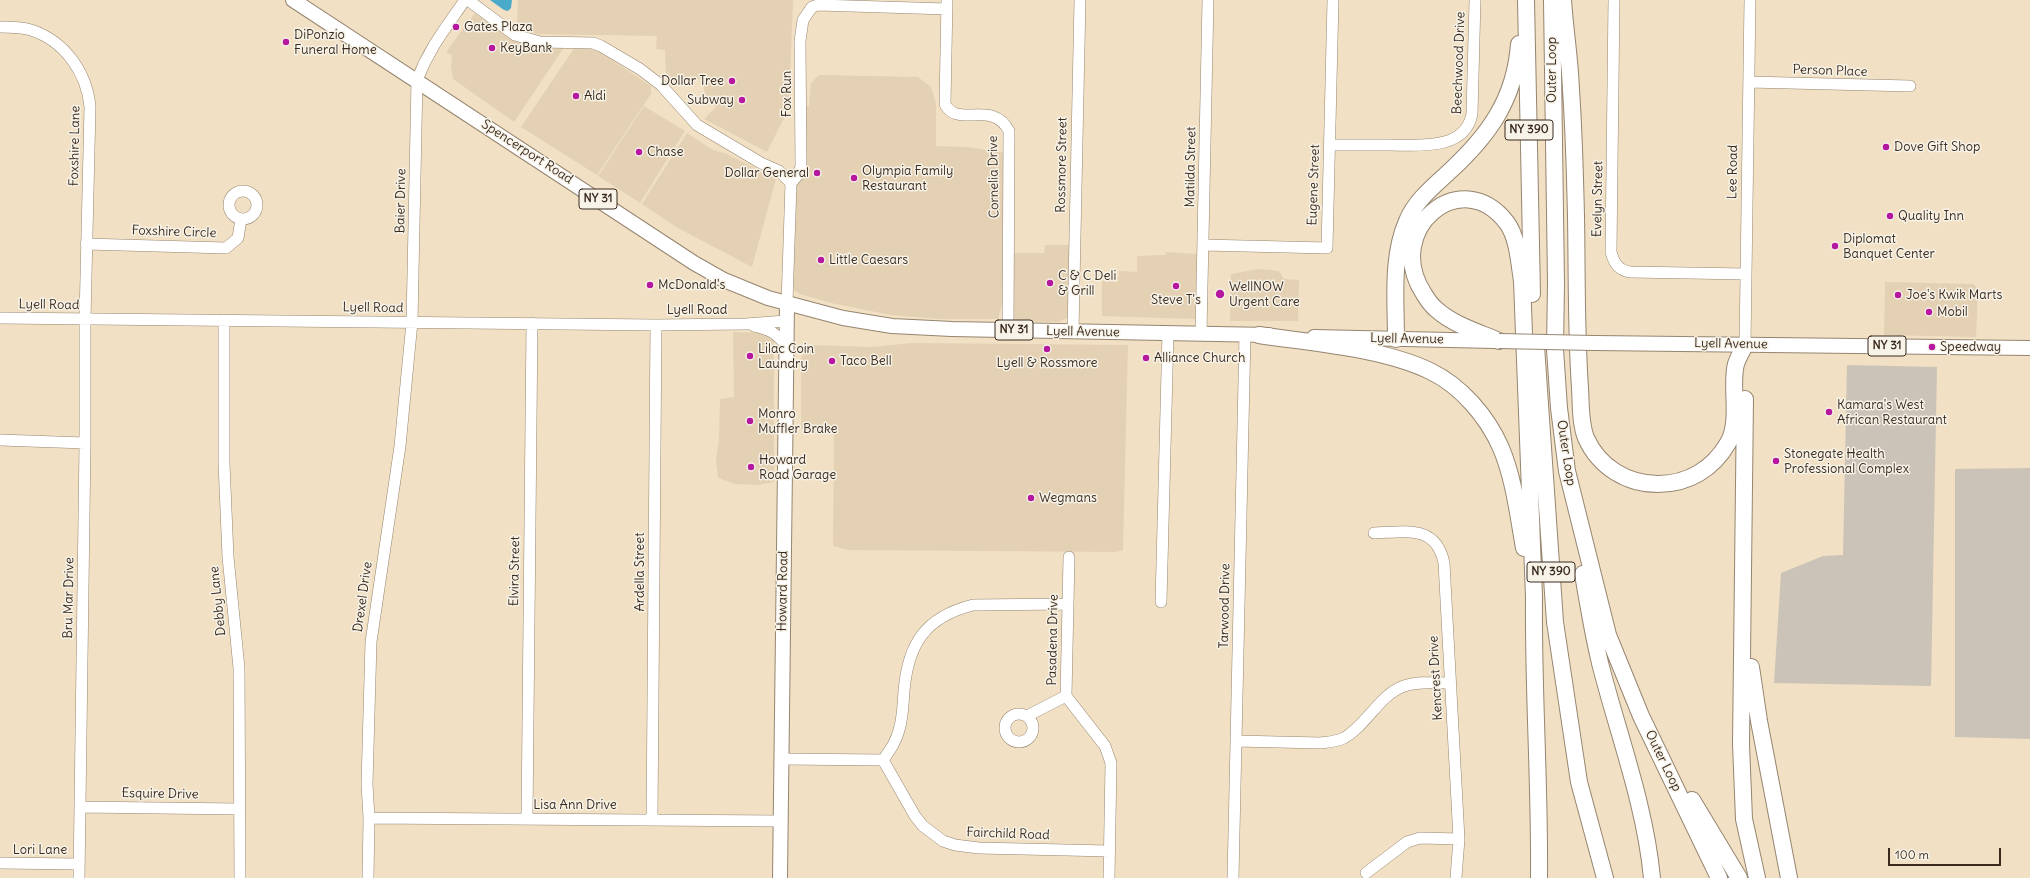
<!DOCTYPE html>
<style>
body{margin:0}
#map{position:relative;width:2030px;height:878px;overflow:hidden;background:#f1e0c3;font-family:Delius,sans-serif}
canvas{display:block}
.scale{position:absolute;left:1888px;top:848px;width:113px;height:18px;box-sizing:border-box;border:2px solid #3b2a1e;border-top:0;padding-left:5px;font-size:12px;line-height:14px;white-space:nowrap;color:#3b2a1e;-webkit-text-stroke:3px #f7f3e8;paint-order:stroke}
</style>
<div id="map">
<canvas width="2030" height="878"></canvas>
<div class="scale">100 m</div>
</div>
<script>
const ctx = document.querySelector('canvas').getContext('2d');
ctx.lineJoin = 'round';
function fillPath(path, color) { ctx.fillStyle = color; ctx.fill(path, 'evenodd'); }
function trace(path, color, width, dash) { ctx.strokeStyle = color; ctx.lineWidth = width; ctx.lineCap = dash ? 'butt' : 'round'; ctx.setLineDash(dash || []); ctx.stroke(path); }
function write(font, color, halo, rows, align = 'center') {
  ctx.font = font + ' Delius,sans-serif'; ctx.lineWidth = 3; ctx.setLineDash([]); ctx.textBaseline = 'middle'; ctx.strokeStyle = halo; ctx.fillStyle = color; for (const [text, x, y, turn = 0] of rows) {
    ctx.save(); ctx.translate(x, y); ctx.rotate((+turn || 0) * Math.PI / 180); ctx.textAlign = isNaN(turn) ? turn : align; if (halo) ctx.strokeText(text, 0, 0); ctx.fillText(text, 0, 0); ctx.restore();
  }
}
const built = new Path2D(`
 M518,0H793L789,108L767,152L704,119L716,107L705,96L702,79L666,78L665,50L656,49L657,36L537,34L517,26Z
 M475,13L518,41L565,46L514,122L453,79L451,67L452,55L446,52Z
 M575,47L594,48L651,86V94L597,175L521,127Z
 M819,75L918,77L931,87L936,103V146L967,147L1005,153L1003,301L998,319H940L891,315L831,303L800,294L795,291L793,284L797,107L809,106L811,83Z
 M644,106L685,131L640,203L598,176Z
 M687,133L713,150L727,154L776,179L752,267L676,227L642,204Z
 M1045,245H1071L1067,318L1059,322L1018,321L1013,318L1012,253H1044Z
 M1166,252L1197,254L1195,319L1102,316V281L1118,282L1119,271L1137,272V256L1165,255Z
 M1258,269L1279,271L1284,279L1299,280L1298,321H1230L1231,274Z
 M1885,282L1973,284L1978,288L1976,337L1884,335Z
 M733,332L765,333L774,339V482L758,485L735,484L718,478L716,460L719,440L720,399L734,397Z
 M912,343L1128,345L1123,550L1116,552L848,550L833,546L834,430L801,429V359L805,350L811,345L871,347Z`);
const industrial = new Path2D(`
 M1847,365L1937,367L1931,686L1774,683L1781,573L1823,556L1843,555Z
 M2030,468V739L1955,737V469Z`);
const water = new Path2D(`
 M490,0H512L511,8L508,11L504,10Z`);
const minor = new Path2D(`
 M468,0L515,35L540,42L593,43L601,46L640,69L661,85L697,125L761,163L779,171L791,183
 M947,0L945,104C957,129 993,99 1009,131L1008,330
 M1614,0L1611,252C1614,263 1618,270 1630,272L1746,274
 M0,27C10,27 21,27 31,30C65,41 87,73 90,107L85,319V443L79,878
 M1749,82L1910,86
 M1330,145C1349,145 1369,145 1389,145C1418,145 1465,151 1472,114L1475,0
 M229 205a14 14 0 1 1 28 0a14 14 0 1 1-28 0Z
 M86,244L226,248L238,238L241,219
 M1203,245L1327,248L1333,0
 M787,303L791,183L798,175L801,166L800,41L803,20L812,7L818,5L947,9
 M0,318L656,325L746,324L786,321
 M224,320V463L228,557L239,668L240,878
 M754,326C769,329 776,333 786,345
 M1073,331L1080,0
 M1201,334L1208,0
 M1745,345L1750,0
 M0,440L85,443
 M1374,533C1405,532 1436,524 1444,563L1459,839L1456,878
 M1069,557L1066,696L1105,746L1111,763L1109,878
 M1161,602L1168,333
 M1005 728a14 14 0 1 1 28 0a14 14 0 1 1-28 0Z
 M1027,716L1066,696
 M1236,741L1320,743C1328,742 1336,742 1344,738C1367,725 1379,695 1404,686C1418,681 1435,683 1450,683
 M782,759L883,760L915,816L923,826L943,841L955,845L979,848L1109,851
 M883,760C890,750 896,742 899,730C903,717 903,704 904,691C908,644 925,617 973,605L1068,604
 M80,807L239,809
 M369,818L781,821
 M527,819L532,323
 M652,819L656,325
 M0,863L79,864
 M1366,873L1407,842L1420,838L1459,839
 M368,878L369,818L367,784L371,642L400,446L412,322L417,80C430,47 445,29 465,0
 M1233,878L1245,334`);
const major = new Path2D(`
 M293,0L694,263L724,280L768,298L843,318L892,326L952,329L1269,335
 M1314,337L1495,341
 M1594,343L2030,348
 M780,878L787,303`);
const highway = new Path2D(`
 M1526,0L1532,294
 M1552,0L1556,283L1555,349L1559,408L1567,471L1608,635L1641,716L1719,878
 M1563,0C1565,30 1570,60 1571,90C1574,132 1575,174 1576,216C1577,273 1576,331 1580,388C1581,404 1580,423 1586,438C1599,467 1627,484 1658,484C1688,484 1713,469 1728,443C1741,421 1730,385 1736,364C1738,358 1742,351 1745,345
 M1259,335C1312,343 1382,348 1430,371C1461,386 1487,416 1501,448C1514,479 1518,514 1524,548
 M1396,339C1396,301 1391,257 1407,221C1415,201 1434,186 1450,171C1489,135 1515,99 1519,44
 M1499,341C1478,332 1454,325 1437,310C1432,306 1427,299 1424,294C1382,231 1461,162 1507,223C1518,238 1519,263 1522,281L1534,597C1533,691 1540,784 1539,878
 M1536,346L1555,622L1579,782L1605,878
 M1745,399L1741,744L1744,819L1757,878
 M1583,574C1588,604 1593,634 1600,663C1618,734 1645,804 1652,878
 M1751,667L1759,721L1789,878
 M1692,800L1739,878`);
const majorBridge = new Path2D(`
 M1499,341L1594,343`);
const markers = [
 [456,27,4,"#b5179e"],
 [286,42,4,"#b5179e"],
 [492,48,4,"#b5179e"],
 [732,81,4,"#b5179e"],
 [576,96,4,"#b5179e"],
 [742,100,4,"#b5179e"],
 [1886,147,4,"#b5179e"],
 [639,152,4,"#b5179e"],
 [817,173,4,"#b5179e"],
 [854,178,4,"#b5179e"],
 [1890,216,4,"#b5179e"],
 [1835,246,4,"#b5179e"],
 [821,260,4,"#b5179e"],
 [1050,283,4,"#b5179e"],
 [650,285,4,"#b5179e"],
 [1176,286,4,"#b5179e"],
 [1220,294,5,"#b5179e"],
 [1898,295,4,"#b5179e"],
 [1929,312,4,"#b5179e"],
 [1932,347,4,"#b5179e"],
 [1047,349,4,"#b5179e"],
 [750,356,4,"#b5179e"],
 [1146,358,4,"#b5179e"],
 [832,361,4,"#b5179e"],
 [1829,412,4,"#b5179e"],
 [750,421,4,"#b5179e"],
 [1776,461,4,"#b5179e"],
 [751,467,4,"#b5179e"],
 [1031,498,4,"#b5179e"]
];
const shields = [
 [1529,130,48],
 [598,199,38],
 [1014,330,38],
 [1887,346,38],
 [1551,572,48]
];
const shieldNames = [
 ["NY 390",1529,130],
 ["NY 31",598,199],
 ["NY 31",1014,330],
 ["NY 31",1887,346],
 ["NY 390",1551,572]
];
const poiNames = [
 ["Gates Plaza",464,27],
 ["DiPonzio",294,35],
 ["Funeral Home",294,50],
 ["KeyBank",500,48],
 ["Dollar Tree",724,81,"right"],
 ["Aldi",584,96],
 ["Subway",734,100,"right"],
 ["Dove Gift Shop",1894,147],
 ["Chase",647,152],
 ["Olympia Family",862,171],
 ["Restaurant",862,186],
 ["Dollar General",809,173,"right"],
 ["Quality Inn",1898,216],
 ["Diplomat",1843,239],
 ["Banquet Center",1843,254],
 ["Little Caesars",829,260],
 ["C & C Deli",1058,276],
 ["& Grill",1058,291],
 ["McDonald's",658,285],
 ["WellNOW",1229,287],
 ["Urgent Care",1229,302],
 ["Joe's Kwik Marts",1906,295],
 ["Steve T's",1176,300,"center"],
 ["Mobil",1937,312],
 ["Speedway",1940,347],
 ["Lilac Coin",758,349],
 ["Laundry",758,364],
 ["Alliance Church",1154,358],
 ["Taco Bell",840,361],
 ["Lyell & Rossmore",1047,363,"center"],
 ["Kamara's West",1837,405],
 ["African Restaurant",1837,420],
 ["Monro",758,414],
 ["Muffler Brake",758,429],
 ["Stonegate Health",1784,454],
 ["Professional Complex",1784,469],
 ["Howard",759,460],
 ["Road Garage",759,475],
 ["Wegmans",1039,498]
];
const streetNames = [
 ["Beechwood Drive",1459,63,-88],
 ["Outer Loop",1552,70,-90],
 ["Person Place",1830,71,2],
 ["Fox Run",787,94,-90],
 ["Foxshire Lane",75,146,-89],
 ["Spencerport Road",527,152,33],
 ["Rossmore Street",1062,165,-89],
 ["Matilda Street",1191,167,-89],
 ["Lee Road",1733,172,-89],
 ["Cornelia Drive",994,177,-91],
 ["Eugene Street",1314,185,-88],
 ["Evelyn Street",1598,199,-89],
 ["Baier Drive",401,201,-89],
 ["Foxshire Circle",174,232,2],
 ["Lyell Road",49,305,1],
 ["Lyell Road",373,308,1],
 ["Lyell Road",697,310],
 ["Lyell Avenue",1083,332,1],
 ["Lyell Avenue",1407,339,1],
 ["Lyell Avenue",1731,344,1],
 ["Outer Loop",1566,453,81],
 ["Elvira Street",515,571,-89],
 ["Ardella Street",640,572,-90],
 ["Howard Road",783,591,-89],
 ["Drexel Drive",363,597,-82],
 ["Bru Mar Drive",69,598,-89],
 ["Debby Lane",218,601,-96],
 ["Tarwood Drive",1225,606,-89],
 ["Pasadena Drive",1053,640,-89],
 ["Kencrest Drive",1436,678,-93],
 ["Outer Loop",1663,761,64],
 ["Esquire Drive",160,794,1],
 ["Lisa Ann Drive",575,805],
 ["Fairchild Road",1008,834,2],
 ["Lori Lane",40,850]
];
fillPath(built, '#e4d1b4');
fillPath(industrial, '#cbc3b8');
fillPath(water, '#4baaca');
trace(minor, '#968570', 12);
trace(major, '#968570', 16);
trace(highway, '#968570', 18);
trace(minor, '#fff', 11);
trace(major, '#fff', 14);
trace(highway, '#fff', 16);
trace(majorBridge, '#968570', 16, []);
trace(majorBridge, '#fff', 14);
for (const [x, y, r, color] of markers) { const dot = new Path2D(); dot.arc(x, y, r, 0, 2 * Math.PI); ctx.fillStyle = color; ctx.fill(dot); trace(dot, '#f7f3e8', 1.5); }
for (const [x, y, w] of shields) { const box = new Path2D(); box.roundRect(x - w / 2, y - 10, w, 20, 3); ctx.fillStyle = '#f7f3e8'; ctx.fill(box); trace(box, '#3b2a1e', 1); }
write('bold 12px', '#3b2a1e', null, shieldNames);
write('13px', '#3b2a1e', '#f7f3e8', poiNames, 'left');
write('13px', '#3b2a1e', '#f7f3e8', streetNames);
</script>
